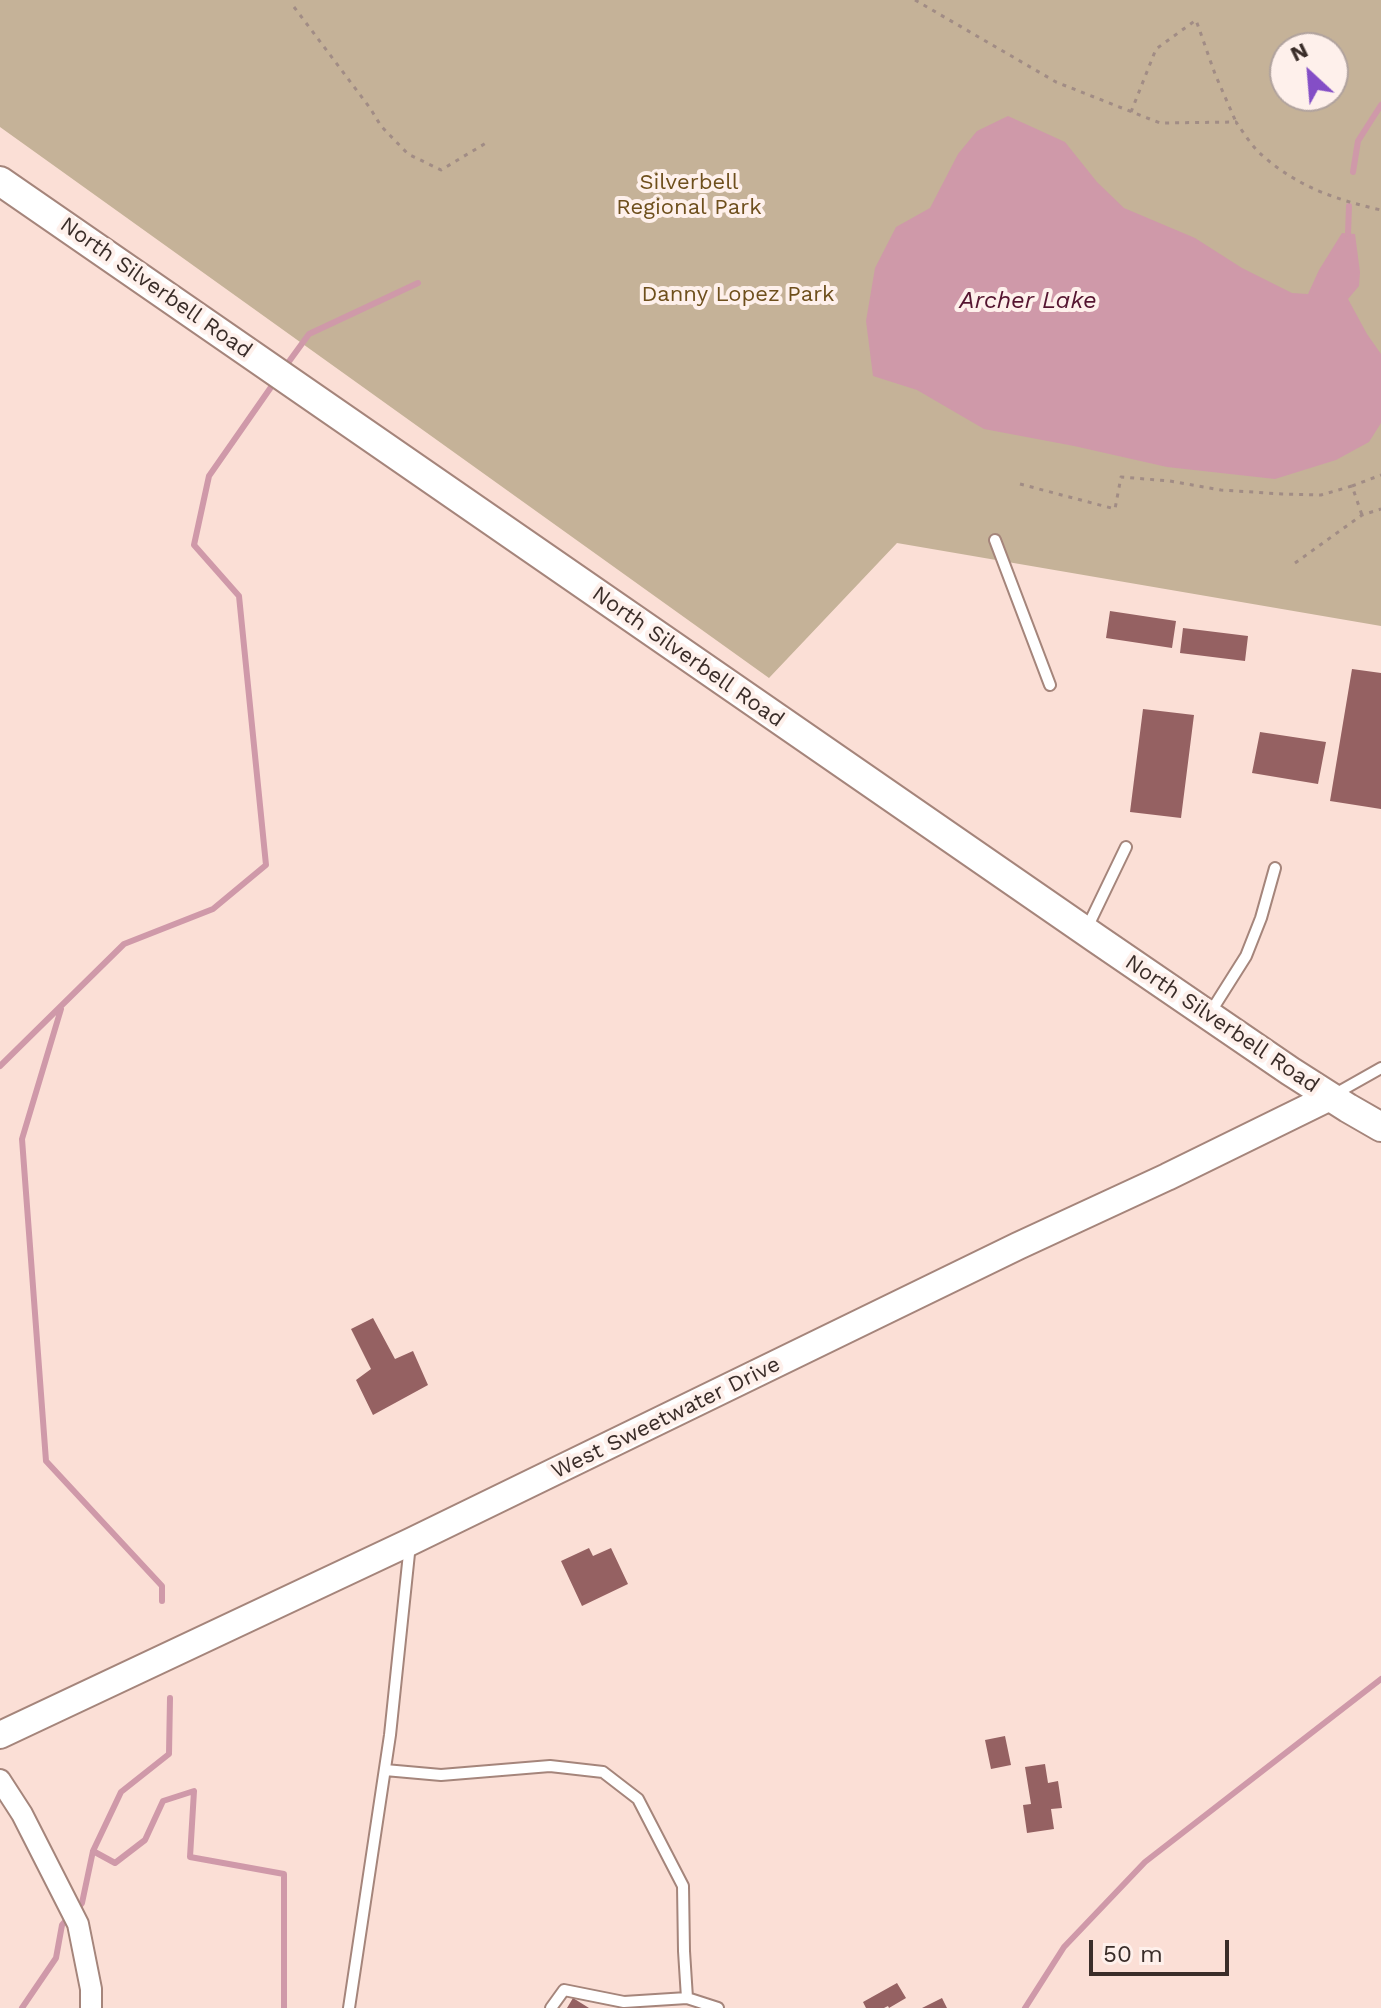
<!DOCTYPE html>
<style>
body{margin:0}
#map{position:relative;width:1381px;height:2008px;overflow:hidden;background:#fbdfd6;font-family:"Work Sans",sans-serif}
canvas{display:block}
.north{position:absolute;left:1269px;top:32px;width:80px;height:80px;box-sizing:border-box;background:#fef0eb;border:2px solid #b0a29d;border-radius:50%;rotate:334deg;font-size:22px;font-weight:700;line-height:32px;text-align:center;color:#3a2d29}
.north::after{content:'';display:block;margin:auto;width:28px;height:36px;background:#844ec6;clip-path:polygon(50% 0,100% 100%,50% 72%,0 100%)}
.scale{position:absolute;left:1089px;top:1940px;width:140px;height:36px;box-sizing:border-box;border:4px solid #3a2d29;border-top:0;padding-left:10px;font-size:24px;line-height:28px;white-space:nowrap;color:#3a2d29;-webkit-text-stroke:6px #fef0eb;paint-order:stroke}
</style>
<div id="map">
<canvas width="1381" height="2008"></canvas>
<div class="north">N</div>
<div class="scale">50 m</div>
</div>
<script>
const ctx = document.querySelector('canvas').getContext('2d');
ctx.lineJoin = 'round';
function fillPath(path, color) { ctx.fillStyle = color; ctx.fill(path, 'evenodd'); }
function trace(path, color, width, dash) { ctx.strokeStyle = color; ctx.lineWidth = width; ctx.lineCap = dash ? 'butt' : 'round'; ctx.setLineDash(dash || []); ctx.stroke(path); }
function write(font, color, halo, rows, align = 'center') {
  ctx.font = font + ' "Work Sans",sans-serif'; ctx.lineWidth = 8; ctx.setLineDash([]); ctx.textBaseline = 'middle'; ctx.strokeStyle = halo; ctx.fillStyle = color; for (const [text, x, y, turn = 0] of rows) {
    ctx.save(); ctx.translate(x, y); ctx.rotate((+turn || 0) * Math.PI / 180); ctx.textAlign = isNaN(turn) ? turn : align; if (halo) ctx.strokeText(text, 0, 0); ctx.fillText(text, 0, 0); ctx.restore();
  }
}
const green = new Path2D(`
 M0,0H1381V626L897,543L769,678L0,127ZM1285,48H1333V96H1285Z`);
const water = new Path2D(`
 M1008,116L1065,142L1097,182L1124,208L1195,238L1242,268L1292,293L1308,294L1319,270L1342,233L1355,234L1360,272L1359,286L1348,299L1367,334L1381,354V423L1369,442L1336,460L1275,479L1167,467L1074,446L984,429L917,390L873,376L866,321L875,268L896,227L930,208L958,154L977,131Z`);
const stream = new Path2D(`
 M1353,172L1358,141L1381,105
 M1348,234L1349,206
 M285,367L309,334L418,283
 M61,1009L22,1139L46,1461L162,1586V1601
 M0,1066L124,944L213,909L266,865L239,596L194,545L209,476L276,380
 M170,1698L169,1754L121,1792L93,1851L115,1863L145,1840L163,1801L194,1791L190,1857L284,1874V2008
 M77,1909L82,1903L93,1851
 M22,2008L56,1958L62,1925L69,1917
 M1025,2008L1064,1947L1145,1862L1381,1679`);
const building = new Path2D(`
 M1110,611L1176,621L1172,648L1106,638Z
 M1183,628L1248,636L1245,661L1180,653Z
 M1352,669L1381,673V809L1330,801Z
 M1143,709L1194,715L1181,818L1130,812Z
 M1260,732L1326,742L1318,784L1252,773Z
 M373,1318L395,1359L413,1351L428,1385L373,1415L356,1380L371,1369L351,1329Z
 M589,1548L593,1556L611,1548L628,1584L582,1606L561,1561Z
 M1005,1736L1011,1765L991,1769L985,1740Z
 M1045,1764L1048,1783L1058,1781L1062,1808L1051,1809L1054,1829L1027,1833L1023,1805L1031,1804L1025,1767Z
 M897,1983L906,1998L889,2008L888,2006L884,2008H866L863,2002Z
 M573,1998L589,2008H567Z
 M942,1998L947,2008H922Z`);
const path = new Path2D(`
 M915,0L1056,82L1160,123L1236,122C1244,133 1252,147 1263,156C1298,187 1337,200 1381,210
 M294,7L370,108L381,126L408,154L441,170L486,143
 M1131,112L1156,49L1196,20L1215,74L1236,122
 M1020,484L1115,509L1121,477L1170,481L1221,490L1282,494L1321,495L1352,486L1362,515
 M1352,486L1381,475
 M1295,563L1362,515L1381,509`);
const service = new Path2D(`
 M995,540L1050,685
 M1087,928L1126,847
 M1210,1013L1246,956L1261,918L1275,868
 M1335,1094L1381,1068
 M385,1770L441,1775L550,1766L603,1772L638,1799L683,1886L684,1951L687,1998L718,2008
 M349,2008L390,1735L410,1544
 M551,2008L564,1990L624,2002L687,1998`);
const minor = new Path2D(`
 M0,1780L22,1814L78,1924L91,1989V2008`);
const tertiary = new Path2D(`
 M0,1735L410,1542L1018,1246L1167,1177L1330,1097`);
const secondary = new Path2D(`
 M0,181L1097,939L1290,1071L1348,1108L1381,1127`);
const parkNames = [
 ["Silverbell",689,183],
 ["Regional Park",689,208],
 ["Danny Lopez Park",738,295]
];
const streetNames = [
 ["North Silverbell Road",156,288,35],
 ["North Silverbell Road",688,657,35],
 ["North Silverbell Road",1222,1024,34],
 ["West Sweetwater Drive",666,1418,-26]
];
const waterNames = [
 ["Archer Lake",1028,301]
];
fillPath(green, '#c5b298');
fillPath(water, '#cf99a9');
trace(stream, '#cf99a9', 6);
fillPath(building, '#956162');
trace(service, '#a5857b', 14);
trace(minor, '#a5857b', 24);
trace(tertiary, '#a5857b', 30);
trace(secondary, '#a5857b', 32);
trace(path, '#a18c85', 3, [4, 6]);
trace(service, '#fff', 10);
trace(minor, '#fff', 20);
trace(tertiary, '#fff', 26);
trace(secondary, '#fff', 28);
write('22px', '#6e4f1c', '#fef0eb', parkNames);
write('22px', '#3a2d29', '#fef0eb', streetNames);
write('italic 24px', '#551530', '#fef0eb', waterNames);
</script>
